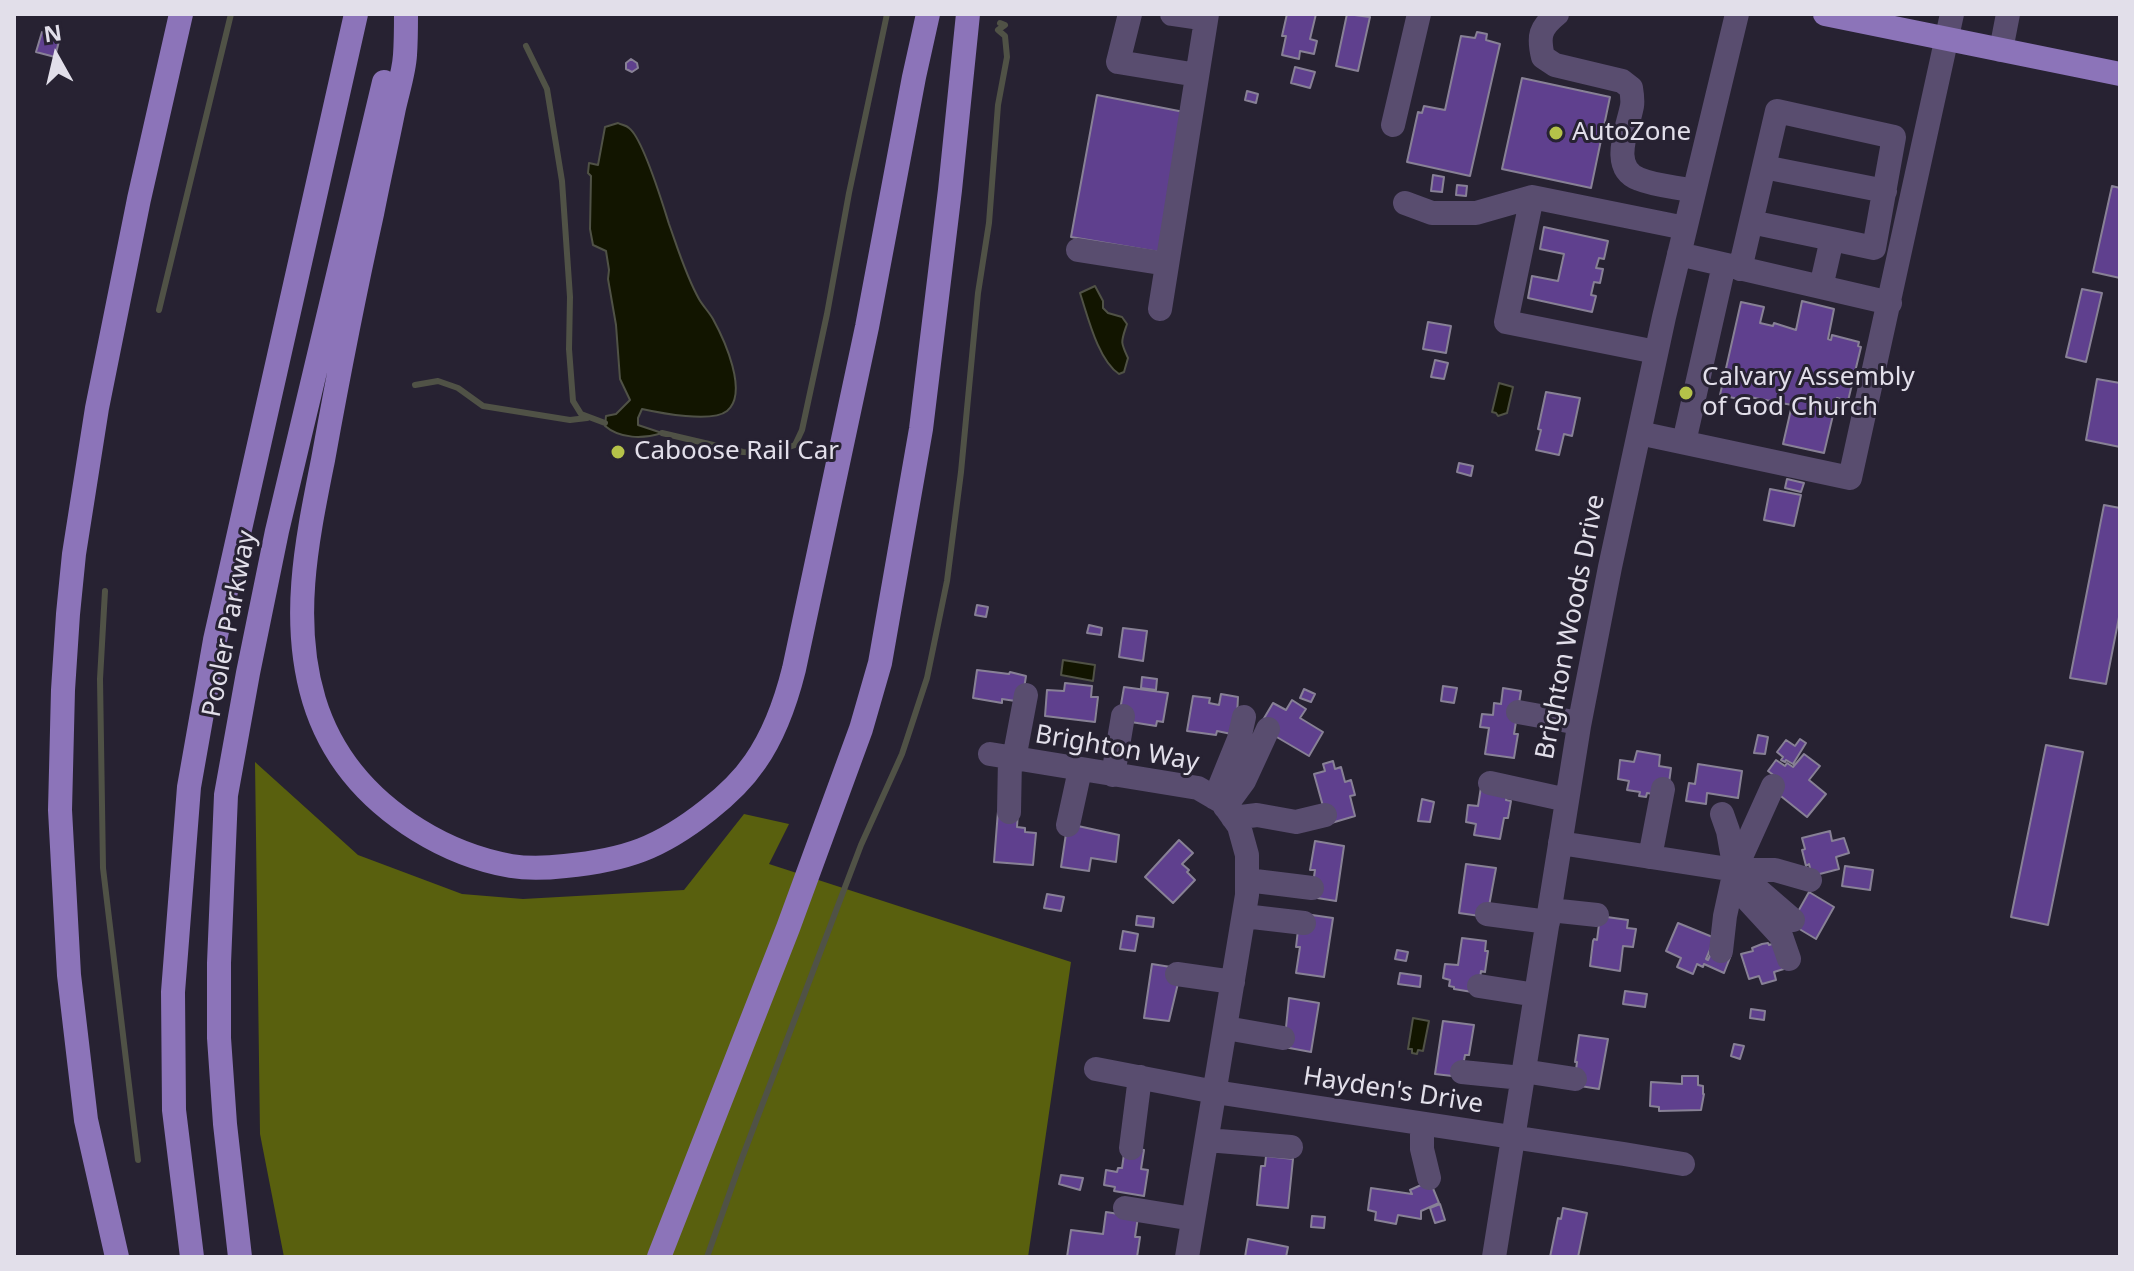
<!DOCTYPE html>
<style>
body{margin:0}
#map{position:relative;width:2134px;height:1271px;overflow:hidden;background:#272232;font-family:"Noto Sans",sans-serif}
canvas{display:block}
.frame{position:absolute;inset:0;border:16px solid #e2dfea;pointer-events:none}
.north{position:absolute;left:16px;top:16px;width:80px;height:80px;-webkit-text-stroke:6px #272232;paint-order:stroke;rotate:352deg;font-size:22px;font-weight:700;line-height:32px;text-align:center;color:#e2dfea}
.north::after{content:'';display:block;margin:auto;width:28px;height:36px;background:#e2dfea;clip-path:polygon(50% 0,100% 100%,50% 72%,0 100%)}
</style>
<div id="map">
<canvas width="2134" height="1271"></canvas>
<div class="frame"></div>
<div class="north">N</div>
</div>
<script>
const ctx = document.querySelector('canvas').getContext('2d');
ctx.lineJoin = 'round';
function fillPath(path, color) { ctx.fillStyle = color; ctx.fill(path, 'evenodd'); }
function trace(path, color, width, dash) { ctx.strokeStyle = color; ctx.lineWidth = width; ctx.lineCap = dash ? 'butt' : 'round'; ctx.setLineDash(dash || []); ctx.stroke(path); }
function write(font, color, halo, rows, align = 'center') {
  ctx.font = font + ' "Noto Sans",sans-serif'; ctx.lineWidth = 6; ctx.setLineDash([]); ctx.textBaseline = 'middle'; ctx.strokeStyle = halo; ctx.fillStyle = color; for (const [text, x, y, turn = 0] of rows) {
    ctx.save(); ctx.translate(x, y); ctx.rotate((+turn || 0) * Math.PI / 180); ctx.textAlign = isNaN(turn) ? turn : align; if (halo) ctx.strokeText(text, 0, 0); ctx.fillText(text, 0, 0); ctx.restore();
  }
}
const forest = new Path2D(`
 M255,762L358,855L462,894L523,899L684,890L744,814L789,824L769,864L1071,962L1028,1257H284L260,1134Z`);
const water = new Path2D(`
 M618,123C621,125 626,125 629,128C643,138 663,205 669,224C678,249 686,276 699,299C703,306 709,312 713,319C724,339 749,393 727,411C712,423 660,413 642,409L638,418V425L662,433C643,439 620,439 605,426L606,416L616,414L630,400L620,379L616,325L608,279L609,270L606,251L593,245L590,229L591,176L588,173L589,163L598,165L605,127Z
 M1095,286L1103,301V308L1108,313L1122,317L1127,324C1121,342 1120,341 1128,358L1124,372L1119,374C1098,360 1088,317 1080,293Z
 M1499,383L1513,387L1507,413L1498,416L1496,413L1492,412Z
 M1063,660L1095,665L1093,681L1061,675Z
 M1413,1018L1429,1021L1423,1051L1418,1050L1417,1054L1412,1053V1049H1408Z`);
const stream = new Path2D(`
 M526,46L547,89L562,181L570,297L569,349L573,401L581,414L605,423
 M159,310L231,14
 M415,385L438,381L458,388L483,406L570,420L587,418
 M662,433L743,452L771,453L795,445L802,430L827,314L849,193L887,14
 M105,591L100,679L103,868L138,1160
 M707,1257L742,1158L861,845L902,754L927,678L947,581L961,472L978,293L989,223L998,105L1007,57L1005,36L998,30L1005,25L1000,23`);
const building = new Path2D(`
 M1287,14H1316L1310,39L1317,41L1314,54L1300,51L1299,59L1282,55L1286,36H1282Z
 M1347,14L1370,17L1358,71L1336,66Z
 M42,32L60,37L55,57L36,52Z
 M1477,32L1487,34L1486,40L1500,44L1470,176L1407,162L1418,112L1422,113L1424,106L1445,110L1461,36L1475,38Z
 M631,59L637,63L638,68L632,72L626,69V63Z
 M1295,67L1315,72L1310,88L1291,83Z
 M1522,78L1610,97L1591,188L1502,169Z
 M1247,91L1258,94L1256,103L1245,100Z
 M1097,95L1184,112L1159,252L1071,237Z
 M1433,175L1444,177L1442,192L1431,191Z
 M1457,185L1467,186L1466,196L1456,195Z
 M2112,186L2120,188V278L2093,272Z
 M1544,227L1608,241L1604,259L1599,258L1596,268L1603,269L1600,283L1594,282L1591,295L1596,296L1592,312L1528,298L1532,276L1558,281L1564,254L1540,249Z
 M2082,289L2102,293L2086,362L2066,357Z
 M1802,301L1834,309L1828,339L1831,340L1832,335L1859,342L1858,346L1861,347L1848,401L1837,398L1824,453L1783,444L1792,405L1744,396L1743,400L1720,395L1741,302L1764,307L1760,323L1773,326L1774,323L1796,330Z
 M1428,322L1451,326L1446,353L1423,349Z
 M1435,360L1448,363L1444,379L1431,377Z
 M2097,379L2120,383V447L2086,440Z
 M1546,392L1580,398L1572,436L1564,434L1559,455L1536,450L1541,430L1538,429Z
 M1459,463L1473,466L1471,476L1457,472Z
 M1787,479L1804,483L1801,492L1785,488Z
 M1770,489L1801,495L1794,526L1764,520Z
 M2104,505L2120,508V612L2106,684L2070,678Z
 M977,605L988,607L986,617L975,615Z
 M1089,625L1102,628L1101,635L1087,633Z
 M1123,628L1147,631L1143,661L1119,657Z
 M977,670L1009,674L1010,672L1026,676L1022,702L1002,699V703L973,698Z
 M1142,677L1157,679L1156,690L1141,688Z
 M1065,683L1092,686L1091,697H1098L1095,722L1045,716L1047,690L1064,691Z
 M1443,686L1457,688L1454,703L1441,701Z
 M1124,687L1168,693L1163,722L1157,721L1156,726L1131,722L1119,716Z
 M1503,688L1521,691L1514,734H1518L1514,758L1485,754L1489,728L1480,727L1482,714L1493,715L1494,703L1501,704Z
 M1304,689L1315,694L1311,702L1300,698Z
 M1221,694L1238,697L1236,735L1217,731L1216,735L1187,731L1193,696L1210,698L1209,703L1219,705Z
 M1292,700L1306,709L1300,718L1323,732L1309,756L1275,736L1260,725L1273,703L1286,710Z
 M1758,735L1768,737L1765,754L1754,753Z
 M1800,739L1806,743L1793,764L1786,760L1785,762L1781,760L1783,757L1777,752L1786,740L1795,746Z
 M2046,745L2083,752L2048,925L2011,917Z
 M1637,751L1660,755L1659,766L1671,768L1668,790L1658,795L1647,793L1646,797L1639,796L1640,792L1627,790L1629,781L1618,779L1620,760L1634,762Z
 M1804,754L1820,766L1809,780L1826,794L1807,817L1777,793L1776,777L1768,771L1776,760L1785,766L1787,763L1793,767Z
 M1333,761L1335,769L1341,767L1345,782L1351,780L1355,795L1350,796L1355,816L1328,824L1314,774L1325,771L1323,764Z
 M1698,764L1742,771L1738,798L1707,793L1706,804L1686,801L1689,783L1695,784Z
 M1481,787L1507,790L1506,800L1511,801L1508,818H1504L1500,839L1474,835L1476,824L1466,822L1468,805L1478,806Z
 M1422,799L1434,802L1430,822L1418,821Z
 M998,811L1018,812L1017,827L1025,828V832L1036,833L1033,865L994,862Z
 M1078,826L1119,835L1116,862L1091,858L1089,871L1061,867L1067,827Z
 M1830,831L1832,841L1844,838L1849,853L1836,857L1839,869L1812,876L1809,864L1806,866L1802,850L1805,849L1802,838Z
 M1179,840L1193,853L1182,864L1189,870L1187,872L1195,880L1173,903L1145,877Z
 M1315,841L1344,846L1336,901L1311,897L1315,870H1310Z
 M1466,864L1496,868L1487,917L1459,913Z
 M1845,866L1873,870L1870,890L1842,886Z
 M1809,892L1834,907L1816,939L1791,924Z
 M1047,894L1064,897L1061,911L1044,908Z
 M1305,914L1333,918L1324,977L1296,973L1300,947H1296L1298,930Z
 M1137,916L1154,918L1153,927L1136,925Z
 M1600,916L1628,920L1627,928L1636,929L1633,947L1623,946L1620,971L1590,966L1593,941L1594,939L1597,940Z
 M1678,923L1715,938L1706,959L1708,960L1714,947L1731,955L1724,973L1704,964L1703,967L1697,964L1693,974L1677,967L1681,958L1666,951Z
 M1123,931L1138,934L1135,951L1120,949Z
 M1462,938L1486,941L1485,951H1488L1485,972L1481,971L1478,993L1454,989V987L1449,986L1450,980L1443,978L1445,964L1458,965Z
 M1779,942L1787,968L1774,972L1776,980L1762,984L1759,976L1749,979L1741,954L1753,951L1752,948L1762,944L1768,943L1769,945Z
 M1397,950L1408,952L1406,961L1395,959Z
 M1152,964L1177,968L1179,979L1169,1021L1144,1018Z
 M1400,973L1421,976L1420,987L1398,984Z
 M1625,991L1647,994L1645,1007L1623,1004Z
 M1289,998L1319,1003L1311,1052L1284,1047Z
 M1751,1009L1765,1011L1764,1020L1750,1018Z
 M1443,1021L1474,1025L1469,1055H1465L1461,1077L1435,1074Z
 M1579,1035L1608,1039L1599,1089L1574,1085L1577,1062H1575Z
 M1734,1044L1744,1046L1740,1059L1731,1056Z
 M1682,1076H1698V1085L1703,1086V1094H1704L1701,1110L1659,1111V1107L1650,1106L1651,1082L1682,1084Z
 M1125,1147L1144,1150L1141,1169L1148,1170L1144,1196L1114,1191L1115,1187L1104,1185L1106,1170L1117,1172L1118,1168H1122Z
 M1266,1156L1293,1159L1288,1208L1257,1205L1261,1166H1265Z
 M1061,1175L1083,1178L1080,1190L1059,1184Z
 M1430,1181L1439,1203L1421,1211V1219L1398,1215L1396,1224L1375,1220L1376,1212L1368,1210L1371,1188L1412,1194L1410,1190Z
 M1440,1204L1445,1220L1435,1223L1430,1208Z
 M1563,1208L1587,1213L1578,1257H1550L1558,1218L1561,1219Z
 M1106,1212L1138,1217L1135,1237H1140L1137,1257H1067L1071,1230L1103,1234Z
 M1312,1216L1325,1217L1324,1228L1311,1227Z
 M1248,1239L1288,1247L1286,1257H1245Z`);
const minor = new Path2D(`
 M1130,14L1118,62L1197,75
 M1172,14L1206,19
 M1557,14C1540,28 1538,36 1543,57L1555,65L1622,81L1631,88C1632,94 1633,100 1632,106C1628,128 1609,168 1639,179C1656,186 1677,187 1694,191
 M2001,50L2008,14
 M1393,125L1419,14
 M1764,167L1885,191
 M1405,203L1432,213H1476L1532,197
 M1751,222L1832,239
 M1078,250L1167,264
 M1679,254L1890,303
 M1740,269L1777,111L1894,137L1874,248L1832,239L1821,287
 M1160,309L1207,14
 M1656,352L1506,322L1532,197L1685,228
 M1639,433L1850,478L1952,14
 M1684,442L1724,265
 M1518,712L1579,723
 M990,754L1198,788L1222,802L1239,826L1247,855V895L1187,1257
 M1014,759L1026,695
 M1113,775L1123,716
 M1490,783L1567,800
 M1215,798L1239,739L1244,717
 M1225,807L1244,781L1268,729
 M1009,812L1010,758
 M1722,814L1728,831L1735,870L1746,898L1781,936L1789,959
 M1233,818L1257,815L1296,822L1325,815
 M1068,825L1080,770
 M1560,843L1735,870H1775L1810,880
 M1650,857L1663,789
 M1247,880L1312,888
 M1749,882L1793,920
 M1550,910L1597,915
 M1487,914L1548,922
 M1244,916L1304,923
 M1721,951L1725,916L1735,870L1773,786
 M1177,974L1233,982
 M1479,986L1536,995
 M1226,1028L1283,1038
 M1096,1069L1215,1092L1624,1154L1683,1164
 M1523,1071L1575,1079
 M1462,1072L1522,1078
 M1422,1124V1149L1429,1178
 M1207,1140L1291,1147
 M1131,1148L1140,1077
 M1125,1208L1193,1219
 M1494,1257L1579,726L1610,567L1664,317L1737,14`);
const major = new Path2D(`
 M406,14C406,27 406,41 405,55C404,72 398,90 394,108C387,143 379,178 372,214C354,295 338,377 323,460C307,540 290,620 314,700C331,756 368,799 418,830C447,848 477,860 511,866C529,869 548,868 565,866C626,860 660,848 708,810C726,796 742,781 755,762C774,735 786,701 794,669L867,327L914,77L928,14
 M1825,14L2120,74
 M117,1257L86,1120L69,975L60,810L63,690L68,614L74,554L97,408L139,199L181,14
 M192,1257L174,1110L173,992L189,787L215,640L356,14
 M240,1257L225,1124L219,1038V963L226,795L248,673L277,531L384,82
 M659,1257L788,928L861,729L880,663L921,429L950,190L968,14`);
const markers = [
 [1556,133,8,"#b5c249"],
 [1686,393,8,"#b5c249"],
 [618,452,8,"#b5c249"]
];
const poiNames = [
 ["AutoZone",1572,133],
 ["Calvary Assembly",1702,378],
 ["of God Church",1702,408],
 ["Caboose Rail Car",634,452]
];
const streetNames = [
 ["Pooler Parkway",230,624,-79],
 ["Brighton Woods Drive",1571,627,-79],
 ["Brighton Way",1117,749,10],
 ["Hayden's Drive",1393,1091,9]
];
fillPath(forest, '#59600e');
fillPath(water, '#121500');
trace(water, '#505246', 2);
trace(stream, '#505246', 6);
fillPath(building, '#5f408e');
trace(building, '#888196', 2);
trace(minor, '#594d6f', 24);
trace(major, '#8c74b9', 24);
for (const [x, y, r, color] of markers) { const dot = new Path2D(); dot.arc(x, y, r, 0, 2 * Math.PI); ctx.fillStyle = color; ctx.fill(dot); trace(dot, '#272232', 3); }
write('26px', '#e2dfea', '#272232', poiNames, 'left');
write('26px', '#e2dfea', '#272232', streetNames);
</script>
